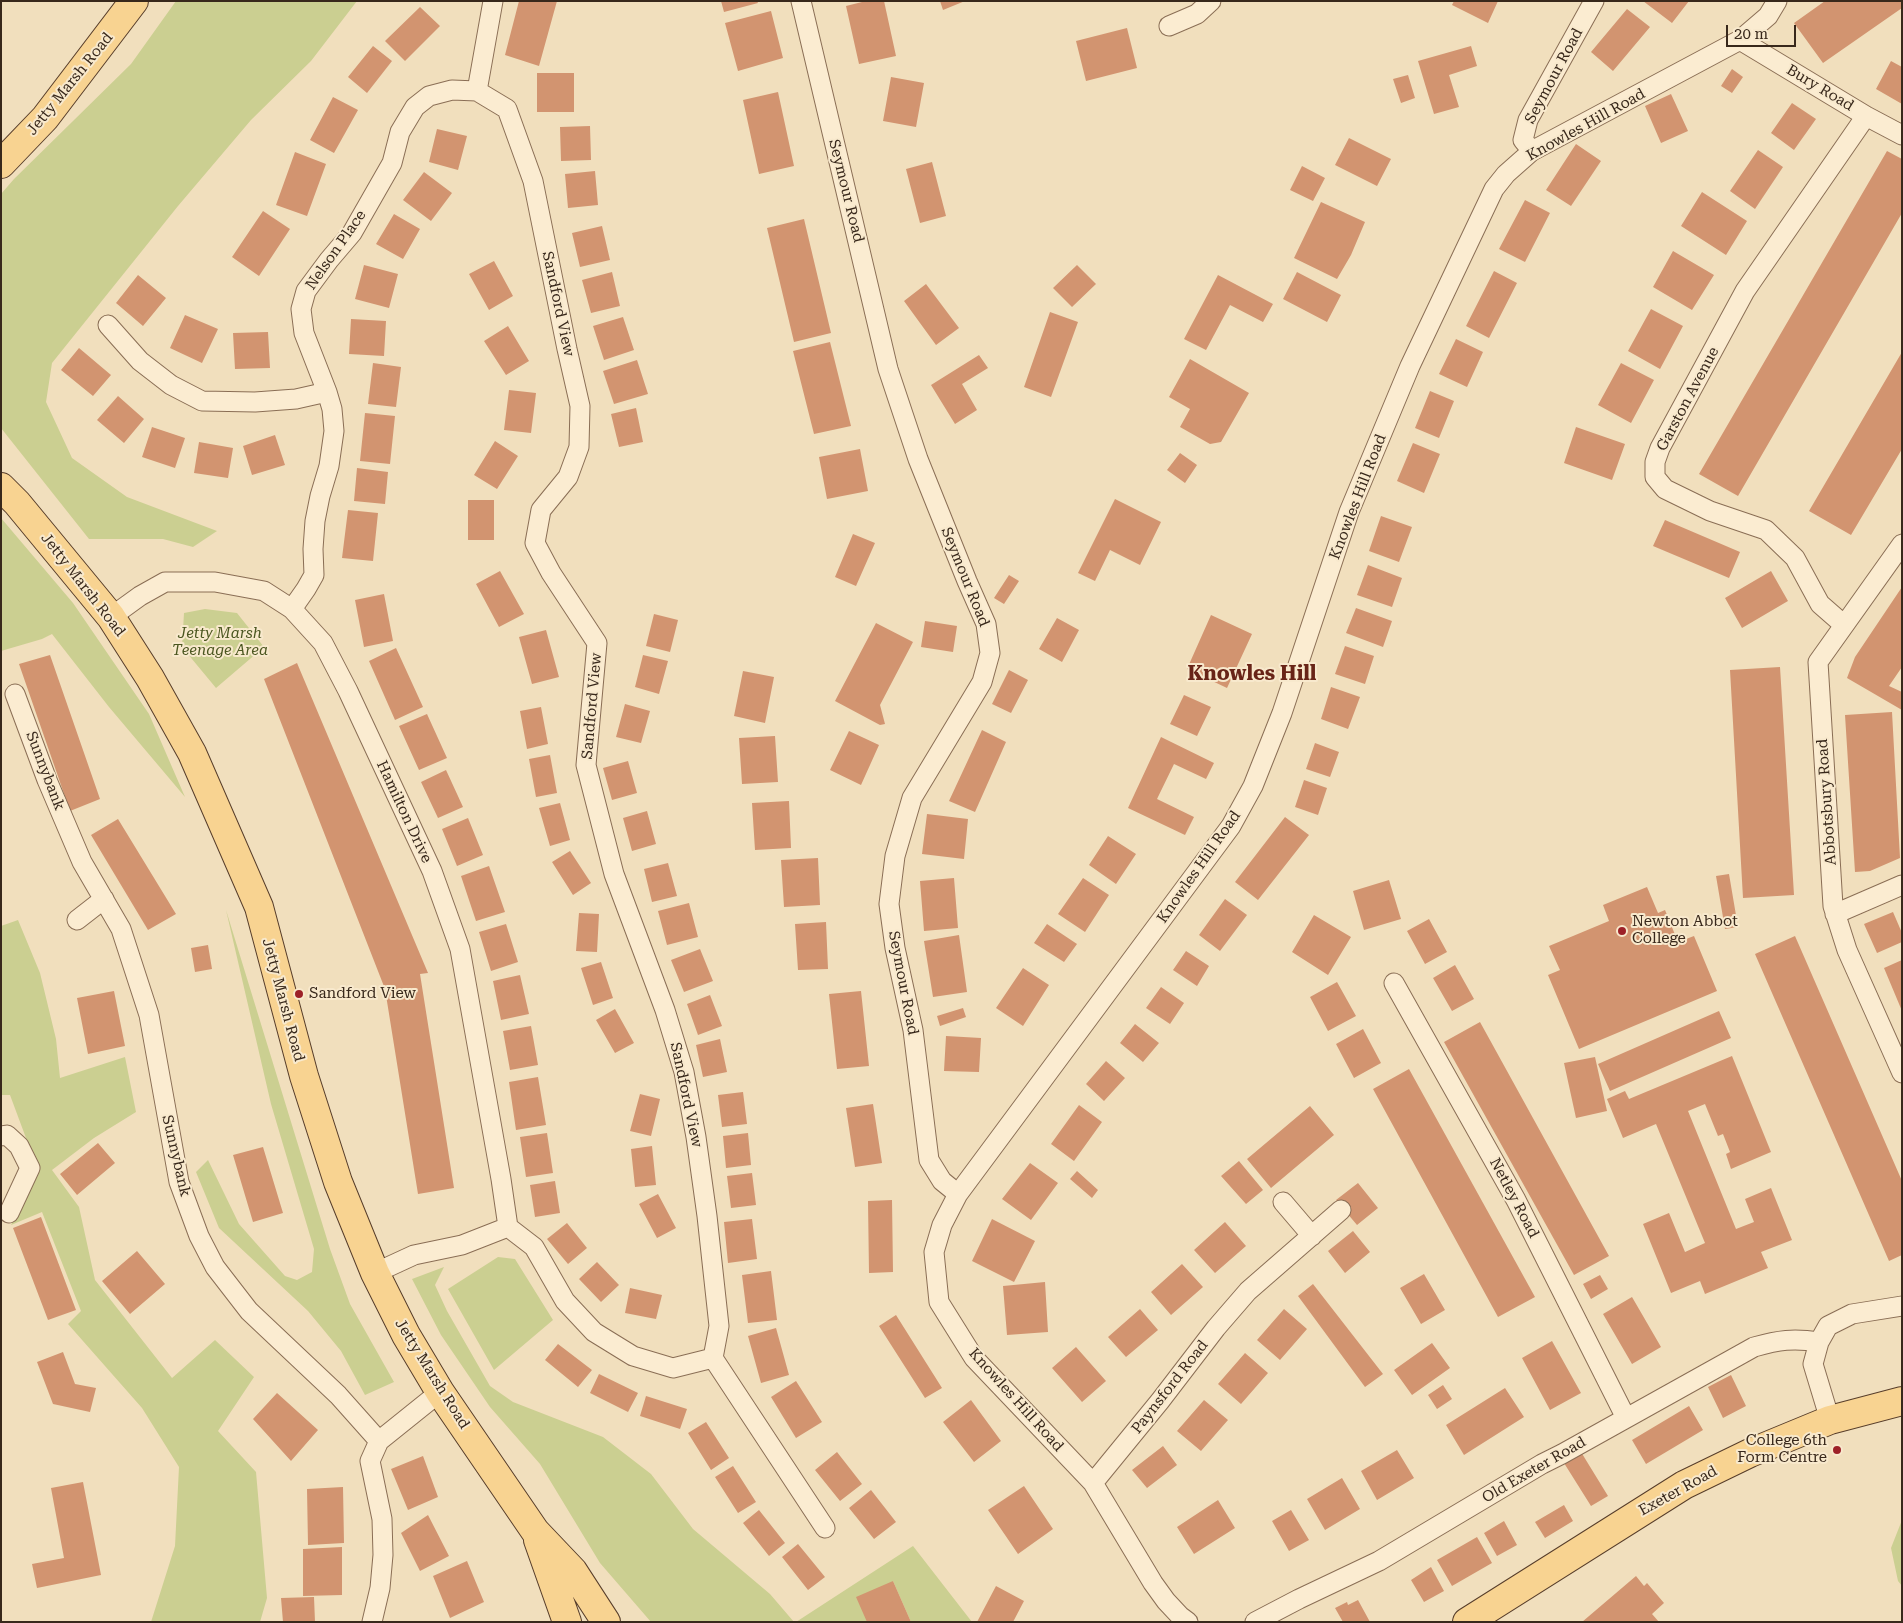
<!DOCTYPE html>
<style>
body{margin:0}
#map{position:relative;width:1903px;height:1623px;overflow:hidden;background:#f1dfbd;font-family:"Roboto Serif",serif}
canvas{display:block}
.frame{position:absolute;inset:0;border:2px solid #38281b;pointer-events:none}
.scale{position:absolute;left:1726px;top:25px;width:70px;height:22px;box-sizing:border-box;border:2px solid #38281b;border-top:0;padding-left:6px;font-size:15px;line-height:18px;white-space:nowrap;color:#38281b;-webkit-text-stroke:4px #f8e9cd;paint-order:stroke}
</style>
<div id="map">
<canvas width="1903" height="1623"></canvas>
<div class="frame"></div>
<div class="scale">20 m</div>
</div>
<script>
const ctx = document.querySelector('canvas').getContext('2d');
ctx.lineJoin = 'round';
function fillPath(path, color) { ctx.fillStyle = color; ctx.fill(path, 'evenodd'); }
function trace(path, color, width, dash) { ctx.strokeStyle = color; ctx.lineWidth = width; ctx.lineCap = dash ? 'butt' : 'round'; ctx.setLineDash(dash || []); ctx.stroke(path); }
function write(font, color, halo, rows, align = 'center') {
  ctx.font = font + ' "Roboto Serif",serif'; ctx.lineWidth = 4; ctx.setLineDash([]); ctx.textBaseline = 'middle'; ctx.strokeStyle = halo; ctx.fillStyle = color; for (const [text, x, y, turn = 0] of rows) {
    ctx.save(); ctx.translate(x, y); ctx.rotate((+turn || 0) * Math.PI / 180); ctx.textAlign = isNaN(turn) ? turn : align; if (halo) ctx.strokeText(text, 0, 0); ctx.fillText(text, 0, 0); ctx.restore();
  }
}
const green = new Path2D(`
 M176,1H357L311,61L251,120L178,206L52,363L46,402L72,458L127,497L217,531L193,547L163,539H89L1,428V194L14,179L131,64Z
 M1,518L73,603L149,714L185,797L109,707L52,634L42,639L1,651Z
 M205,609L237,613L264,647L216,688L182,647L184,613Z
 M226,910L330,1249L350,1304L394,1382L365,1395L341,1351L308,1311L219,1228L196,1172L208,1160L239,1224L285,1276L297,1280L312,1272L314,1249L271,1104Z
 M18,920L40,973L56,1039L60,1078L125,1057L136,1112L94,1138L52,1170L79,1207L95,1280L172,1378L215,1340L254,1377L218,1431L256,1472L267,1598L260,1622H151L175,1546L179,1467L142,1408L68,1324L81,1311L42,1212L11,1225L39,1173L10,1095H1V926Z
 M498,1257L515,1259L553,1320L494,1370L448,1289Z
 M444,1267L435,1285L447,1311L490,1386L513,1402L603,1437L651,1474L693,1529L770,1594L794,1622H651L600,1563L540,1464L490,1407L441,1335L412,1279Z
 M1902,1520V1586L1898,1581L1891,1548Z
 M913,1546L972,1622H911L893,1581L867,1622H796Z`);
const building = new Path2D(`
 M519,1H557L539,66L505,55Z
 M721,1H757L758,3L724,12Z
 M866,1H884L896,56L859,64L846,6Z
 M940,1H965L943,10Z
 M1454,1H1498L1488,23L1452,5Z
 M1643,1H1689L1672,23Z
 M1825,1H1902V8L1823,63L1794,23Z
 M420,7L440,26L405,61L385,41Z
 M1627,9L1650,27L1613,71L1591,52Z
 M771,11L783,58L738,71L725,23Z
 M1127,28L1137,68L1086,81L1076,41Z
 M373,46L392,61L367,93L348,77Z
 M1471,46L1477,66L1449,75L1459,107L1434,114L1418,61Z
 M1891,61L1902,67V104L1876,89Z
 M1732,69L1743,77L1732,93L1721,86Z
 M537,73H574V112H537Z
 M1408,75L1415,98L1401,103L1393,79Z
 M891,77L924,83L916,127L883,121Z
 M778,92L794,166L759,174L743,100Z
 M1671,94L1688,131L1661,143L1645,106Z
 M333,97L358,110L334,153L310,140Z
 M1792,103L1816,119L1794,150L1771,133Z
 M590,126L591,160L561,161L560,127Z
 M437,129L467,136L458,170L429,162Z
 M1349,138L1391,159L1377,186L1335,165Z
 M1576,144L1601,161L1571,206L1546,190Z
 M1758,150L1783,167L1755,209L1730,191Z
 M1887,151L1902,159V213L1738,496L1699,474Z
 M295,152L326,164L307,216L276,205Z
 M932,162L946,216L920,223L906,169Z
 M1302,166L1325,178L1313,201L1290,190Z
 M595,171L598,205L568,208L565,174Z
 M424,172L452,193L431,221L403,200Z
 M1702,192L1747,221L1726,255L1681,226Z
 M1525,200L1550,213L1525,262L1499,249Z
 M1321,202L1365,222L1351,255L1337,279L1294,258Z
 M263,211L290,229L259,276L232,257Z
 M394,214L420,229L403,259L376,244Z
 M804,219L831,333L794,342L767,228Z
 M602,226L610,260L580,267L572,233Z
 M1673,251L1714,275L1692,310L1653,287Z
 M494,261L513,296L489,310L469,274Z
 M364,265L398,274L389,308L355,299Z
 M1077,265L1096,284L1072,307L1053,288Z
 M1494,271L1517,283L1489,338L1466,326Z
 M612,272L620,306L591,313L582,280Z
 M1297,272L1341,295L1327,322L1283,299Z
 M138,275L166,298L143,326L116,303Z
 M1218,275L1273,304L1263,322L1230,305L1206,350L1184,339Z
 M926,284L959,328L936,345L904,301Z
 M1651,309L1683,326L1660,369L1628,351Z
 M1050,312L1078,322L1051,397L1024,387Z
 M185,315L218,329L202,363L170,348Z
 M623,317L634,350L604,360L593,326Z
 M351,319L386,321L384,356L349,354Z
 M508,326L529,361L506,375L484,341Z
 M268,332L270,368L235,369L233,333Z
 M1456,339L1483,352L1467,387L1439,374Z
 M830,342L851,426L814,434L793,351Z
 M79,348L111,375L93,396L61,370Z
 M1902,352V449L1851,535L1809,511Z
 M979,355L988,368L962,384L977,410L955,424L931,385Z
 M1190,359L1249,393L1221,442L1210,444L1180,427L1190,409L1169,397Z
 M637,360L648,394L614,404L603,371Z
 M373,363L401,367L396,407L368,404Z
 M1621,363L1654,380L1631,423L1598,405Z
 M509,390L536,393L531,433L504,430Z
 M1430,391L1454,401L1439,438L1415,428Z
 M118,396L144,419L124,443L97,420Z
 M636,408L643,442L619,447L611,414Z
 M365,413L395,416L390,464L360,461Z
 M152,427L185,438L175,468L142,457Z
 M1576,427L1625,444L1612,480L1564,463Z
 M275,435L285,465L252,475L243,446Z
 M495,441L518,456L497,489L474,475Z
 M199,442L233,448L228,478L194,473Z
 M1413,443L1440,454L1424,493L1397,481Z
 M860,449L868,491L827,499L819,457Z
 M1180,453L1197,465L1185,483L1167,470Z
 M357,468L388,472L385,504L354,501Z
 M1115,499L1161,522L1140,565L1110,550L1095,581L1078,573Z
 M468,500H494V540H468Z
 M348,510L378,513L373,561L342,558Z
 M1381,516L1412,527L1399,562L1369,551Z
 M1665,520L1740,552L1729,578L1653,546Z
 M853,534L875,543L856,586L835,577Z
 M1368,565L1402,578L1392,607L1357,595Z
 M500,571L524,614L499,627L476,584Z
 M1771,571L1788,601L1742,628L1725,598Z
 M1009,575L1019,581L1004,604L994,598Z
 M1902,587V667L1889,686L1902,692V710L1847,678L1855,657Z
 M384,594L393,641L364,647L355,600Z
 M1356,608L1392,621L1383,647L1346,633Z
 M654,614L678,620L670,652L646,646Z
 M1211,615L1252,634L1227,688L1187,669Z
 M1057,618L1079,630L1062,662L1039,649Z
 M925,621L957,626L953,652L921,647Z
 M876,623L913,642L880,705L885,724L880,725L835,701Z
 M546,630L559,677L532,684L519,637Z
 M1345,646L1374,656L1365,684L1335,674Z
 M396,648L423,707L395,720L369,661Z
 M50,655L100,799L70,811L19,664Z
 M643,655L668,661L659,694L635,687Z
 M297,663L428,973L420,974L454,1188L418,1194L385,989L264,679Z
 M1780,667L1794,895L1743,898L1730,670Z
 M1009,670L1028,680L1011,713L992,704Z
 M743,671L774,677L765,723L734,716Z
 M1331,687L1360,697L1348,729L1321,719Z
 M1184,695L1211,707L1197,736L1170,724Z
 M625,704L650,711L641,743L616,737Z
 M541,707L548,744L527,749L520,711Z
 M1892,712L1900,858L1870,871L1855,872L1845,715Z
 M427,714L447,758L419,770L399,726Z
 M982,730L1006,742L975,812L949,801Z
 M849,731L879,745L861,785L830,770Z
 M775,736L778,782L742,784L739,738Z
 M1161,737L1214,763L1206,779L1174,764L1157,799L1194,817L1185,835L1128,808Z
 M1315,743L1339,752L1330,777L1306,769Z
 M550,755L557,793L536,797L529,759Z
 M628,761L637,793L612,800L603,768Z
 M446,770L463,807L438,818L421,782Z
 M1304,780L1327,788L1318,815L1295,807Z
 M789,801L791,848L755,850L752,803Z
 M560,803L570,840L550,846L539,808Z
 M647,811L656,844L632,851L623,818Z
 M927,814L968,819L964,859L922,854Z
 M1285,817L1309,835L1258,900L1235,882Z
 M468,818L483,855L457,866L442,829Z
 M118,819L176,914L148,930L91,835Z
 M1108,836L1136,854L1116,884L1089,865Z
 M570,851L591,883L573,895L552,862Z
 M818,858L820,905L784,907L781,860Z
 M668,863L677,896L652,902L644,869Z
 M489,866L505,912L476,921L461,876Z
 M1729,874L1738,927L1725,929L1716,876Z
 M954,878L958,928L924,931L920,881Z
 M1083,878L1109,895L1085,932L1058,914Z
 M1389,880L1401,919L1364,930L1353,891Z
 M1647,887L1658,913L1665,910L1678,942L1694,936L1717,991L1579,1049L1548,975L1560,970L1549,946L1609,921L1603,905Z
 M1225,899L1247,915L1220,951L1199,935Z
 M689,903L698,937L667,945L658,911Z
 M1893,912L1902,933V942L1877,953L1864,924Z
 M579,913L599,914L597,952L576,951Z
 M1314,915L1351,937L1328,975L1292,952Z
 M1429,919L1447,952L1425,964L1407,931Z
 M826,922L828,969L798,970L795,924Z
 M506,924L518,962L491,971L479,932Z
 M1047,924L1077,944L1064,962L1034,943Z
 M959,935L967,992L933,997L924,941Z
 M1795,936L1902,1181V1255L1889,1261L1755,954Z
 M208,945L212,969L195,972L191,948Z
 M700,949L713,981L684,992L671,960Z
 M1186,951L1209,966L1197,986L1173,970Z
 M1902,960V1011L1884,968Z
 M601,962L613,998L593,1005L581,968Z
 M1455,965L1474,999L1452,1011L1433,978Z
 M1023,968L1049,985L1023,1026L996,1008Z
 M520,975L529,1014L501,1020L493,981Z
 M1337,982L1356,1016L1328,1031L1310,997Z
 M1161,987L1184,1003L1170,1024L1146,1008Z
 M114,991L125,1046L88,1054L77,998Z
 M861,991L869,1066L837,1069L829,994Z
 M710,995L722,1026L698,1035L687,1004Z
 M963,1008L966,1017L940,1026L937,1016Z
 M615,1009L634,1043L615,1053L596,1020Z
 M1719,1011L1731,1038L1610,1091L1598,1064Z
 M1480,1022L1609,1256L1574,1275L1444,1042Z
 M1135,1024L1159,1043L1143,1062L1120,1043Z
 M531,1026L538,1065L510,1070L503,1031Z
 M1363,1029L1381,1063L1354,1078L1336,1044Z
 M946,1036L981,1038L979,1072L944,1071Z
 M720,1039L727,1072L703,1077L696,1045Z
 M1732,1056L1771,1152L1731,1169L1726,1154L1730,1152L1723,1134L1718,1136L1705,1104L1688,1111L1736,1229L1754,1222L1745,1199L1771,1188L1792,1240L1761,1252L1768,1268L1705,1294L1700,1281L1671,1293L1643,1224L1669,1213L1685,1252L1705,1243L1656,1124L1623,1138L1607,1099L1625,1091L1629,1099Z
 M1595,1057L1607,1111L1576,1118L1564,1063Z
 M1106,1061L1125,1078L1104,1101L1086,1084Z
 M1409,1069L1535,1297L1498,1317L1373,1089Z
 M538,1077L546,1125L516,1130L509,1082Z
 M743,1092L747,1124L722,1127L718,1095Z
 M640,1094L660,1099L651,1136L630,1131Z
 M873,1104L882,1163L855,1167L846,1108Z
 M1079,1105L1102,1122L1074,1161L1051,1144Z
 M1310,1106L1334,1135L1271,1188L1247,1159Z
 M547,1133L553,1173L526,1177L520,1137Z
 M748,1133L751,1165L726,1168L723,1136Z
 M98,1143L115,1163L77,1195L60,1174Z
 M652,1146L656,1185L635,1187L631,1149Z
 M263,1147L283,1213L253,1222L233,1155Z
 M1239,1161L1263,1190L1246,1204L1221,1176Z
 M1030,1163L1058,1183L1031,1220L1002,1199Z
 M1077,1171L1098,1190L1092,1198L1070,1179Z
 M752,1173L756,1205L731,1208L727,1176Z
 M555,1181L560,1213L535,1217L530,1185Z
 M1358,1183L1378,1208L1357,1225L1336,1200Z
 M658,1194L676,1228L657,1238L639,1204Z
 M892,1200L893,1272L869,1273L868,1201Z
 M41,1217L76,1310L48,1320L13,1228Z
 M752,1219L757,1259L728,1263L724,1222Z
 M992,1219L1035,1241L1014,1282L972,1261Z
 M1225,1222L1246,1246L1215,1273L1194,1250Z
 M567,1223L587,1248L568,1264L547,1239Z
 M1353,1231L1370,1252L1345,1273L1328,1251Z
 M137,1251L165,1284L130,1314L102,1281Z
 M597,1262L619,1285L601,1302L579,1279Z
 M1182,1264L1203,1287L1171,1315L1151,1292Z
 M771,1271L777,1320L748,1323L742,1275Z
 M1424,1274L1445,1310L1421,1324L1400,1288Z
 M1600,1275L1608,1289L1591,1299L1583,1284Z
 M1045,1282L1048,1332L1007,1335L1003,1286Z
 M1313,1284L1383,1374L1365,1387L1298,1296Z
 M630,1288L662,1295L656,1319L625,1313Z
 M1632,1297L1661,1347L1632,1364L1603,1314Z
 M1140,1309L1158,1330L1126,1357L1108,1337Z
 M1284,1309L1307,1329L1280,1360L1257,1340Z
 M896,1315L942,1388L925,1398L879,1326Z
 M776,1328L789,1375L761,1383L748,1336Z
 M1552,1341L1581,1393L1550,1410L1522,1358Z
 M1432,1343L1450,1368L1412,1395L1394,1370Z
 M558,1344L592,1370L578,1387L545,1360Z
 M1076,1347L1106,1381L1082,1402L1052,1368Z
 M63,1352L75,1384L96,1388L90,1412L53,1404L37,1362Z
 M1245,1353L1268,1373L1241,1404L1218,1384Z
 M599,1374L638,1393L628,1412L590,1393Z
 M1731,1375L1746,1406L1723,1418L1708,1387Z
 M796,1381L822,1422L796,1438L771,1397Z
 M1443,1385L1452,1399L1437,1409L1428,1395Z
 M1505,1388L1524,1417L1464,1455L1446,1425Z
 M277,1393L318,1430L291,1461L253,1419Z
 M646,1396L687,1409L680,1429L640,1416Z
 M971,1400L1001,1441L974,1462L943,1422Z
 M1204,1400L1228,1420L1201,1451L1177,1431Z
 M1689,1406L1703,1430L1646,1464L1632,1440Z
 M706,1422L729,1458L711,1470L688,1433Z
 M1163,1446L1177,1465L1147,1488L1132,1470Z
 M1397,1450L1414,1478L1377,1500L1361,1471Z
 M837,1452L862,1484L840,1501L815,1470Z
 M1581,1452L1608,1496L1591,1506L1564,1463Z
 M423,1456L438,1497L408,1510L391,1469Z
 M733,1466L756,1502L738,1513L715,1477Z
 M1342,1478L1360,1509L1325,1530L1307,1499Z
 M83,1482L101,1575L37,1588L32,1564L64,1558L51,1488Z
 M1024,1486L1053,1529L1018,1554L988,1510Z
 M343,1487L344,1543L308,1545L307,1489Z
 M871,1490L896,1522L874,1539L849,1508Z
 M1218,1500L1235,1528L1194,1554L1177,1527Z
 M1564,1505L1573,1521L1545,1538L1535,1522Z
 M759,1510L785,1543L769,1556L743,1523Z
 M1291,1510L1309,1540L1289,1551L1272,1521Z
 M428,1515L449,1556L420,1571L401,1533Z
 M1504,1521L1517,1545L1497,1556L1484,1533Z
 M1477,1537L1492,1563L1452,1586L1437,1560Z
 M798,1544L825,1577L808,1590L782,1557Z
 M342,1547V1595L303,1596V1549Z
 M467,1561L484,1602L450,1618L433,1576Z
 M1431,1567L1444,1591L1424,1602L1411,1580Z
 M1636,1576L1644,1586L1647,1583L1664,1603L1652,1614L1659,1622H1582Z
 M893,1581L911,1622H867L856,1597Z
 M996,1586L1024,1601L1013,1622H977Z
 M314,1597L315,1622H283L281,1598Z
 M1358,1600L1370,1622H1343L1335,1608L1347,1602L1348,1605Z`);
const minor = new Path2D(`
 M801,1L888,369L918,459L967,581L986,624L990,653L982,682L912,798L895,856L889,904L895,948L913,1030L929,1160L942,1181L958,1194
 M1169,26L1197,14L1211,1
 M1740,40L1866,116L1902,135
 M477,91L493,1
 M1532,151L1523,140L1528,120L1594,1
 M108,325L140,361L171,385L202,401L255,402L296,399L327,392
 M1902,544L1818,662L1833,906L1847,950L1902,1073
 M292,609L306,589L314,575L313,549L315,521L320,496L329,466L334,431L332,409L327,392L304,333L301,309L306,291L329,260L352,233L392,163L400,132L415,107L429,96L452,90L477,91L507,109L533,181L567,349L580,406L579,447L568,477L541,510L535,543L551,573L597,643L586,765L614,874L665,1010L684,1072L696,1137L707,1216L719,1326L713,1358L673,1368L633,1356L594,1332L565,1301L534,1247L508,1227
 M111,617L140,596L165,582H215L264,591L292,609L323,643L348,691L432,871L460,949L501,1179L508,1227
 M1844,625L1820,604L1795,558L1766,530L1710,511L1665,489L1655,477V462L1660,448L1745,291L1866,116
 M15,694L47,780L82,862L121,929L149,1015L179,1182L199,1236L215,1267L249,1311L338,1395L379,1441
 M1835,914L1902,885
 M77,920L104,899
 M1394,983L1516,1200L1626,1418
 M1,1136L7,1135L19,1146L30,1168L9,1213
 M1283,1202L1312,1236
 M375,1273L414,1255L462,1245L508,1227
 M1819,1342L1813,1364L1830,1420
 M713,1358L825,1528
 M1093,1483L1160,1401L1216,1328L1248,1291L1341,1210
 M372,1622L380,1588L383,1555L382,1519L370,1461L379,1441L440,1392
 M1188,1622L1180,1616L1166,1601L1153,1583L1093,1483L974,1358L939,1302L934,1252L942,1225L958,1194L1231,826L1253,786L1282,713L1349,512L1410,366L1494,189L1506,174L1532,151L1740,40L1768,16L1777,1
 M1255,1622L1299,1599L1379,1561L1542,1464L1562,1454L1754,1347C1779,1340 1793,1338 1819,1342L1828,1326L1852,1314L1902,1306`);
const primary = new Path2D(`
 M1,164L45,118L134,1
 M1,487L17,503L111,617L150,678L192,753L259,907L304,1076L338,1182L375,1273L406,1335L440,1392L535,1531L573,1571L606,1622
 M538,1540L567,1622
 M1467,1622L1684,1485L1750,1453L1830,1420L1902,1401`);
const markers = [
 [1622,931,5,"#9d2128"],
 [299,994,5,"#9d2128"],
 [1837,1450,5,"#9d2128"]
];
const streetNames = [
 ["Seymour Road",1554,76,-62],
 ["Jetty Marsh Road",70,84,-51],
 ["Bury Road",1820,88,31],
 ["Knowles Hill Road",1586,125,-29],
 ["Seymour Road",846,191,76],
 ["Nelson Place",336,250,-55],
 ["Sandford View",558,304,78],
 ["Garston Avenue",1688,399,-62],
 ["Knowles Hill Road",1358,497,-69],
 ["Seymour Road",965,577,68],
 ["Jetty Marsh Road",83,585,52],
 ["Sandford View",592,706,-85],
 ["Sunnybank",45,771,69],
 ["Abbotsbury Road",1827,802,-94],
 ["Hamilton Drive",404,812,65],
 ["Knowles Hill Road",1199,867,-55],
 ["Seymour Road",903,983,79],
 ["Jetty Marsh Road",283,1000,75],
 ["Sandford View",686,1095,78],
 ["Sunnybank",176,1156,77],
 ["Netley Road",1514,1198,62],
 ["Jetty Marsh Road",432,1374,58],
 ["Paynsford Road",1170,1387,-52],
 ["Knowles Hill Road",1016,1400,48],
 ["Old Exeter Road",1534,1470,-30],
 ["Exeter Road",1678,1491,-29]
];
const parkNames = [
 ["Jetty Marsh",220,634],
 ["Teenage Area",220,651]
];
const poiNames = [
 ["Newton Abbot",1632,922],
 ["College",1632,939],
 ["Sandford View",309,994],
 ["College 6th",1827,1441,"right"],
 ["Form Centre",1827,1458,"right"]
];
const districtNames = [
 ["Knowles Hill",1252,674]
];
fillPath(green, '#cbcf91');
fillPath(building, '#d29470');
trace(minor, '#8a6e55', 21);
trace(primary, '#573d2a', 30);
trace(minor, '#fbecd1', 19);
trace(primary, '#f8d391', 28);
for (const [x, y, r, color] of markers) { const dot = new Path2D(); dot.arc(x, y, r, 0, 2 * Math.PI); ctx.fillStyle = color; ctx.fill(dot); trace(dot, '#f8e9cd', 2); }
write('15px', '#38281b', '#f8e9cd', streetNames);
write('italic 15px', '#4b5620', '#f8e9cd', parkNames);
write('15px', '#38281b', '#f8e9cd', poiNames, 'left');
write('bold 20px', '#682417', '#f8e9cd', districtNames);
</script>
